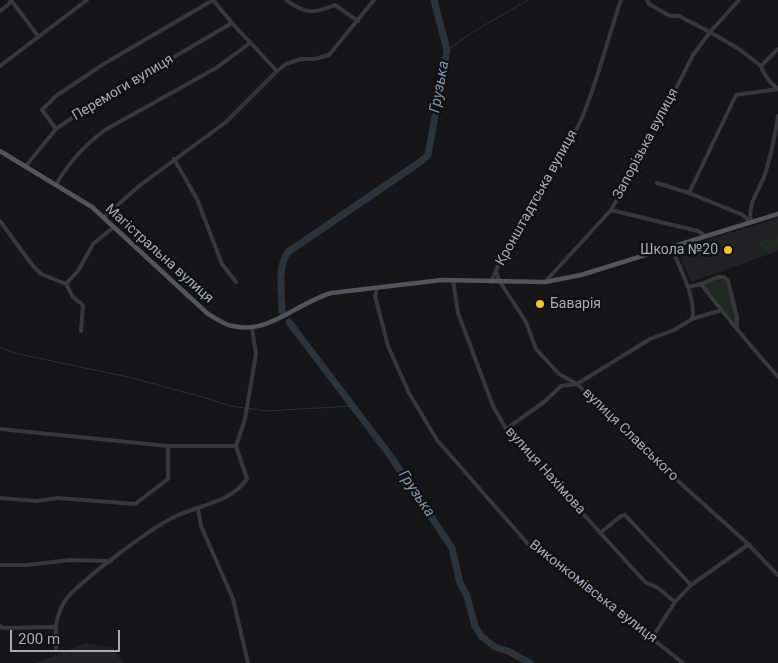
<!DOCTYPE html>
<meta charset="utf-8">
<style>
body{margin:0}
#map{position:relative;width:778px;height:663px;overflow:hidden;background:#161618;font-family:Roboto,sans-serif}
canvas{display:block}
.scale{position:absolute;left:10px;top:630px;width:110px;height:22px;box-sizing:border-box;border:2px solid #a8abb7;border-top:0;padding-left:6px;font-size:15px;line-height:18px;white-space:nowrap;color:#a8abb7;-webkit-text-stroke:4px #111113;paint-order:stroke}
</style>
<div id="map">
<canvas width="778" height="663"></canvas>
<div class="scale">200 m</div>
</div>
<script>
const ctx = document.querySelector('canvas').getContext('2d');
ctx.lineJoin = 'round';
function fillPath(path, color) { ctx.fillStyle = color; ctx.fill(path, 'evenodd'); }
function trace(path, color, width, dash) { ctx.strokeStyle = color; ctx.lineWidth = width; ctx.lineCap = dash ? 'butt' : 'round'; ctx.setLineDash(dash || []); ctx.stroke(path); }
function write(font, color, halo, rows, align = 'center') {
  ctx.font = font + ' Roboto,sans-serif'; ctx.lineWidth = 5; ctx.setLineDash([]); ctx.textBaseline = 'middle'; ctx.strokeStyle = halo; ctx.fillStyle = color; for (const [text, x, y, turn = 0] of rows) {
    ctx.save(); ctx.translate(x, y); ctx.rotate((+turn || 0) * Math.PI / 180); ctx.textAlign = isNaN(turn) ? turn : align; if (halo) ctx.strokeText(text, 0, 0); ctx.fillText(text, 0, 0); ctx.restore();
  }
}
const built = new Path2D(`
 M778,218V251L691,282L677,249Z
 M86,643L113,648L124,663H36Z`);
const green = new Path2D(`
 M778,236V246L762,251L759,242Z
 M718,279H723L726,282L736,318L735,323L704,285Z`);
const stream = new Path2D(`
 M447,50L473,32L528,0
 M0,347L14,353L128,377L206,398L230,406L267,411L353,406`);
const river = new Path2D(`
 M282,311C282,292 277,267 288,252L420,162L428,155L447,50L434,0
 M289,322L389,454L452,548L460,583L467,596L475,626L481,636L495,647L508,651L530,663`);
const minor = new Path2D(`
 M11,0L38,36
 M213,0L232,23L277,71
 M286,0C306,14 313,14 335,5L358,21
 M647,0L649,4L670,16H679L710,32L739,49L761,66L764,73L771,83L778,89
 M0,11L8,5L11,0
 M0,66L87,0
 M761,66L778,49
 M56,129L42,110L56,96L102,65L213,0
 M174,159L197,199L222,264L236,282
 M25,167L56,129L82,111L232,23
 M657,183L689,193L743,215L749,221
 M56,185C68,163 85,145 105,130L216,68L250,43
 M689,193L736,95L778,89
 M611,210L698,231L705,236
 M104,217L139,186L226,122L277,71L286,64L301,59H315L329,55L374,0
 M0,221L33,266L41,274L66,284L73,297L83,305L81,331
 M751,222C747,203 759,192 765,174C771,155 775,136 778,116
 M496,272L500,282L526,322L536,349L559,374L577,384L678,481L747,543L778,575
 M453,280L458,313L493,406L506,429L645,582L658,588L675,602
 M491,282L498,266C526,218 557,171 581,120C598,81 607,40 621,0
 M545,282L611,210L639,162L693,55L710,32L739,0
 M66,284L78,271L93,244L114,227
 M701,284L718,277H724L728,281L737,317V327
 M688,287L701,284C726,316 751,347 778,377
 M377,288L375,296L388,346L409,393L437,440L528,544L558,569L634,624L683,663
 M692,319L722,310
 M0,429L168,446H236
 M506,429L544,402L561,386L577,384L650,339L674,330L692,319C697,299 679,266 671,247
 M0,498L37,501L57,498L135,504L168,479V446
 M198,508L201,526L233,599L248,663
 M600,533L621,516L625,515L691,585
 M0,565H27L70,560L111,561
 M0,626L3,628L54,627
 M652,638L675,602L691,585L749,544
 M56,648C55,630 55,620 63,604C73,585 153,527 174,517C199,505 230,503 247,479L236,446L245,419L256,354L252,328`);
const major = new Path2D(`
 M0,151L92,207L208,314C216,318 224,325 233,326C268,335 299,302 331,293L442,280L545,282L581,275L778,214`);
const markers = [
 [728,250,5,"#edc239"],
 [540,304,5,"#edc239"]
];
const streetNames = [
 ["Перемоги вулиця",123,88,-31],
 ["Запорізька вулиця",646,144,-62],
 ["Кронштадтська вулиця",537,198,-61],
 ["Магістральна вулиця",159,254,42],
 ["вулиця Славського",630,435,44],
 ["вулиця Нахімова",545,471,48],
 ["Виконкомівська вулиця",593,592,38]
];
const poiNames = [
 ["Школа №20",718,250],
 ["Баварія",550,304,"left"]
];
const waterNames = [
 ["Грузька",440,87,-80],
 ["Грузька",416,494,56]
];
fillPath(built, '#222225');
fillPath(green, '#202822');
trace(stream, '#2c333b', 1);
trace(river, '#2c333b', 7);
trace(minor, '#37373d', 4);
trace(major, '#53545c', 4.5);
for (const [x, y, r, color] of markers) { const dot = new Path2D(); dot.arc(x, y, r, 0, 2 * Math.PI); ctx.fillStyle = color; ctx.fill(dot); trace(dot, '#111113', 2); }
write('14px', '#a8abb7', '#111113', streetNames);
write('14px', '#a8abb7', '#111113', poiNames, 'right');
write('italic 15px', '#8096b2', '#111113', waterNames);
</script>
